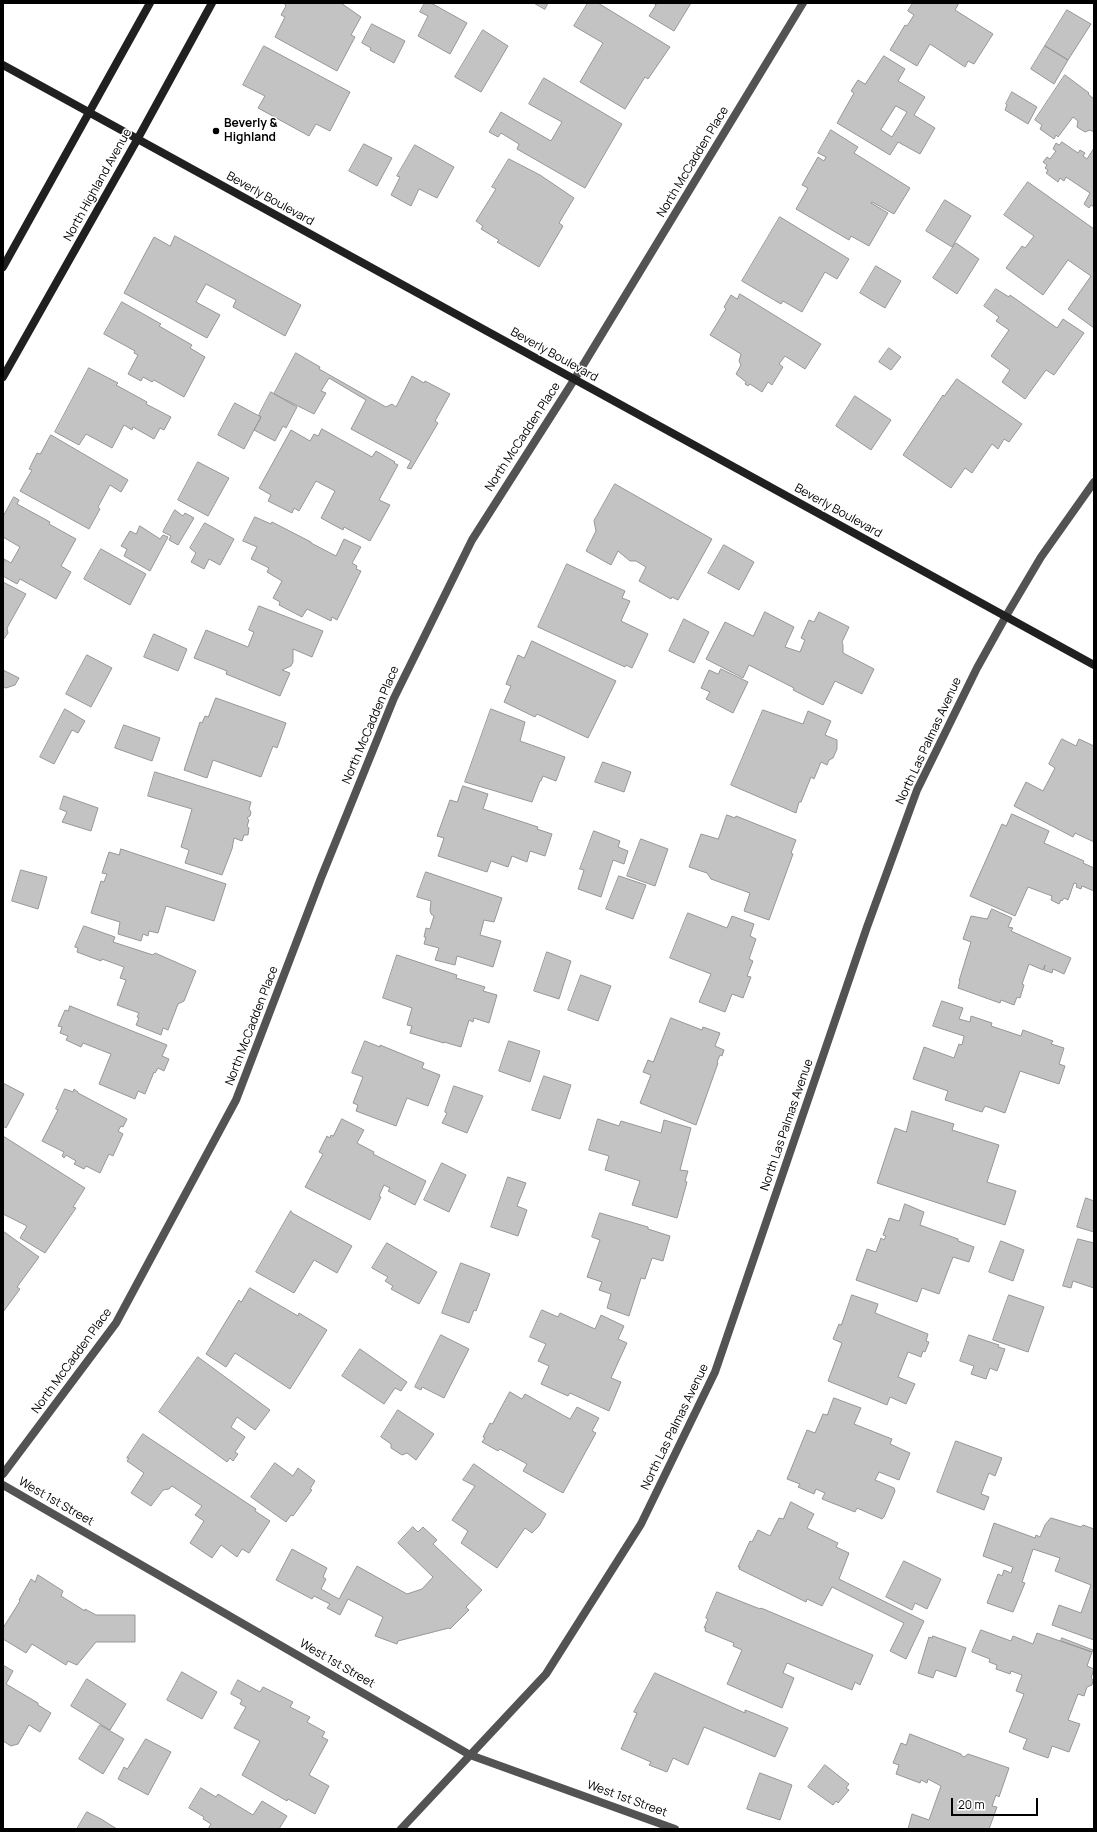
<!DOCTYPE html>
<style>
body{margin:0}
#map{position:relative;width:1097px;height:1832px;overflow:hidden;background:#fff;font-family:Manrope,sans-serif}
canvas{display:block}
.frame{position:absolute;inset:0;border:4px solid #000;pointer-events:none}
.scale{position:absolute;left:951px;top:1798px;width:87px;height:18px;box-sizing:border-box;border:2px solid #000;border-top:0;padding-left:5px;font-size:12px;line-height:14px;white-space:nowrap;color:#000;-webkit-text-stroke:3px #fff;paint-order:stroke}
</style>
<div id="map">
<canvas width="1097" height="1832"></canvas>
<div class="frame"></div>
<div class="scale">20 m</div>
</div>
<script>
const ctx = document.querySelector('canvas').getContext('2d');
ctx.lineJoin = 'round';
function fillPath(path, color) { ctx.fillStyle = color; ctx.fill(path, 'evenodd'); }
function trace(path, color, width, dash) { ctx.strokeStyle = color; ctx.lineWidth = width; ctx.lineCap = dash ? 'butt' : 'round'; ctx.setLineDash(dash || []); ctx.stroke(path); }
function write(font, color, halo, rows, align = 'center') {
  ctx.font = font + ' Manrope,sans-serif'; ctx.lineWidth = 3; ctx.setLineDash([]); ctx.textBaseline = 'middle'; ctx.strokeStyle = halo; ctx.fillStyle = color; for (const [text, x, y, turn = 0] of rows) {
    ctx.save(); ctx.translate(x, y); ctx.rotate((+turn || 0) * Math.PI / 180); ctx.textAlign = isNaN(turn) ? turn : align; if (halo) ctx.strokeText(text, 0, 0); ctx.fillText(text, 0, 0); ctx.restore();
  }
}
const building = new Path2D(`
 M285,3H341L361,17L351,35L355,37L337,71L275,37L285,17L281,15L286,6L285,5Z
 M425,3H431L467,23L450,54L418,36L428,16L420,12Z
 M534,3H548L545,9Z
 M588,3H598L670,47L648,79L645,77L625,109L580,82L603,43L574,26Z
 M653,3H691L674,31L649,16L656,5Z
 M913,3H959L955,10L993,34L974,64L968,61L965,67L930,44L917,66L890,50L905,25L907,26L914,15L908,11Z
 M1067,10L1091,24L1068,60L1045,46Z
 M372,24L405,41L394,63L370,50L371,48L362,43Z
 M483,30L508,46L481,92L455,77Z
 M264,46L350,92L330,131L316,124L309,136L258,108L265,96L243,85Z
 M1045,46L1068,60L1054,84L1031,69Z
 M884,56L905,69L898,81L925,97L914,115L935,128L920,154L898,142L890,155L837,123L854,93L851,91L858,80L865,84ZM896,106L907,112L892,137L881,130Z
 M1065,75L1089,93L1088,94L1094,99V132L1090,130L1085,132L1077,127L1078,121L1073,117L1058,137L1056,135L1054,139L1040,129L1042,125L1035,120Z
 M544,78L622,124L585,188L517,149L519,144L501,133L498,137L489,132L501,112L551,141L562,122L529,104Z
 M1012,92L1037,107L1028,124L1005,110L1007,105L1006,104Z
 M831,130L858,147L854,153L910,188L894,214L872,202L871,203L888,213L869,246L851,236L849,240L796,209L808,188L802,185L818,157L824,161L826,157L818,153Z
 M1062,142L1078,153L1080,150L1085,153L1083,156L1087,159L1094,148V207L1091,205L1089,208L1084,204L1090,193L1066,177L1064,181L1060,178L1058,182L1046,173L1048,170L1045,168L1047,165L1043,162L1047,157L1050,159L1056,151L1053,149L1056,143L1059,145Z
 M364,144L392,158L377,186L349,171Z
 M415,145L454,167L437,198L419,189L411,206L391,195L400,177L397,176Z
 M509,159L540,175L574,198L559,223L563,226L539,267L497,242L499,240L481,229L483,226L476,221L496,189L492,187Z
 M1028,182L1094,229V328L1068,309L1091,276L1068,260L1043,295L1006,268L1022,246L1025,248L1034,236L1004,215Z
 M945,200L971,216L952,247L926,231Z
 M780,217L849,259L837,279L825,272L802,312L783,301L781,304L742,281Z
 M175,236L301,305L285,336L233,307L236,300L206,284L196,302L220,315L207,338L124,293L154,237L170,246Z
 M956,243L979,259L957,294L933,278Z
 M876,266L901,281L885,308L860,293Z
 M996,289L1009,297L1010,295L1057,328L1063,319L1084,333L1054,375L1046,370L1025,399L1002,382L1010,370L991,356L1009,330L996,321L999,317L984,306Z
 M740,294L821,344L805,369L785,356L779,364L783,367L772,385L768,382L762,392L750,384L748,386L745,384L746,382L736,374L741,365L739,361L741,354L710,335L726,309L724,307L731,295L737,299Z
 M122,302L161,324L159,326L192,345L190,348L205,357L184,397L154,380L152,382L143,377L141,381L128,374L138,355L134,353L135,351L104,334Z
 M889,348L901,357L891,370L879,362Z
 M296,353L320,367L319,369L386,407L392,404L396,407L412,376L424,383L425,381L450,394L435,421L438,423L411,469L407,468L411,461L351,429L366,400L329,378L321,391L326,393L314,414L274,394Z
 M89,368L118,383L116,385L147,402L146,404L171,417L164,430L160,428L154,439L133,427L132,430L124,425L112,448L86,434L79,445L55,432Z
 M957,379L1022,424L1009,442L1004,439L998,449L992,444L972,473L965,468L951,488L903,455L943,395L944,396Z
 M271,392L297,407L286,428L283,426L275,441L254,430L261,417L259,415Z
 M855,396L891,420L871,450L836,426Z
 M235,403L261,417L244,449L218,435Z
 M322,429L372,457L376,451L395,462L394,463L398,465L379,500L390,505L370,541L344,527L343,530L321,518L335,491L316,481L299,511L294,508L292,513L268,501L271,495L259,488L291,430L310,441L314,434L318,436Z
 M51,435L128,480L121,492L110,485L98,507L100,509L89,529L20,491L32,470L29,469L37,453L40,454Z
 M198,462L229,478L208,516L178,500Z
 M615,484L712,539L678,600L672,597L671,599L639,581L646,567L636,561H630L618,551L611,565L586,551L596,531L594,521Z
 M14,497L19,500L17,504L50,522L49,524L76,539L61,566L71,572L56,599L20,579L17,584L3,576L4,559L11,563L20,547L3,537V517Z
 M175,510L183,516L185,513L194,518L178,545L169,540L171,536L163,532Z
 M255,517L271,524L272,522L311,542V543L336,556L344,539L361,547L352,563L357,566L356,569L361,571L337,620L332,617L331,621L307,609L302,617L279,605L280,602L273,598L282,581L267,572L269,568L251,559L257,547L243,541Z
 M205,523L234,539L220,565L209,559L204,569L191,562L196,553L190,548Z
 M140,526L160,539L163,535L168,537L150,571L124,556L127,549L121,546L130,531L136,534Z
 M724,545L754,562L739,590L708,573Z
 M101,549L146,574L130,605L84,579Z
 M567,564L625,591L622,598L630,601L621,621L648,634L632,668L626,665L625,667L538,627Z
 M3,582L26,594L7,628L8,633L3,640Z
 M259,606L323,631L312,657L293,649V662L291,666L282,670L290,673L280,696L226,674L227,671L194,658L206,630L248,647L254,632L249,630Z
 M765,612L794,627L785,647L800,652L805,640L801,638L809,620L814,622L819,612L849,627L842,642L843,645V653L874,669L862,694L835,681L823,705L793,690L794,688L749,665L743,678L706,659L725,622L753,636Z
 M684,619L709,632L694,663L669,651Z
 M154,634L187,649L178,671L144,657Z
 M532,641L616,681L588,738L537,714L535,717L504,702L511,686L506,684L518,655L524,658Z
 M87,655L112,668L91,707L66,694Z
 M721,669L748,682L733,713L706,699L710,692L701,688L709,670L718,674Z
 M3,670L19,678L15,685L6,688L3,687Z
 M216,698L286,723L277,748L273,746L261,777L213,760L207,778L184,770L200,722L202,723L205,716L208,717Z
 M65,709L85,721L78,733L72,730L54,764L40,757Z
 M491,709L525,722L520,741L565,757L556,781L543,776L541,781H540L532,802L465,782Z
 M763,710L803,724L808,711L831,721L825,735L837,740V749L833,758L829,760L827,765L821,762L814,779L811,777L801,802H799L796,813L731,785Z
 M124,725L160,738L152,761L115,748Z
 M1062,739L1076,746L1079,739L1094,746V842L1075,833L1073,837L1014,806L1026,782L1043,791L1055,768L1049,764Z
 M603,762L631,772L624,792L595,782Z
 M155,772L251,802L249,809L251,812L250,816L247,818L249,820L247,826L249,828L248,835H244L242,841L234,838L232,849L222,875L185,863L189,850L181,847L192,809L148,796Z
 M463,786L488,794L483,809L538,827L537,829L552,834L545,856L530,851L527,862L512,856L508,867L491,861L487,872L438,856L444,838L437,836L450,800L457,802Z
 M64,796L98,808L91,831L62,822L67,812L60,809Z
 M1012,814L1049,831L1044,843L1084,861L1083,863L1094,868V891L1082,886L1081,889L1076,887L1077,884L1074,883L1068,900L1064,898L1062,901L1061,900L1059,904L1051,900L1052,896L1028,887L1015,916L970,896L1002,824L1006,826Z
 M727,815L735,818L736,816L796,840L791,853L793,854L769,920L744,911L750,893L711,879L707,873L689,867L701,834L718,839Z
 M594,831L620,841L618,847L628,851L624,864L613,860L601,897L578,889L584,870L580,869Z
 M641,839L668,849L655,886L627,876Z
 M121,849L226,884L214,921L166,906L158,933L149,931L148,936L143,934L141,941L118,934L120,922L91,913L101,881L104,882L107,874L102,873L109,852L119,855Z
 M21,870L47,877L38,909L12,901Z
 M426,872L502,898L494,922L484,920L480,935L501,941L493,967L457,956L455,965L435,960L439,948L424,944L426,937H424L426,928L430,929L434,916L431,914L430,910L431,901L417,897Z
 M619,876L646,885L633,919L606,909Z
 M992,909L1012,918L1008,927L1013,928L1011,931L1071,958L1064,974L1053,969L1052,973L1044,970L1045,965L1043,970L1029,964L1022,984L1024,985L1020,998L1017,997L1014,1005L1001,1000L1000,1003L958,988L960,981H959L971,942L963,939L971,916L987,919Z
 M688,913L727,928L732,916L754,924L750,936L756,939L749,959L753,961L747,976L751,977L743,998L732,994L725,1012L699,1002L711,974L670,958Z
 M84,926L115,937L113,942L153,955L155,953L196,971L184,1001L178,1004L168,1030L163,1028L161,1035L136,1025L139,1018L137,1017L139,1013L117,1005L126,980L120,978L124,967L102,959L101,961L77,952L78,948L75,947Z
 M547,952L571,961L559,999L534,991Z
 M397,955L457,975L456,978L485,987L483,991L497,995L489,1023L474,1018L473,1022L469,1020L461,1047L444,1042V1043L410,1033L412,1026L407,1025L412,1008L383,998Z
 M581,975L611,986L598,1021L568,1010Z
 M942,1001L963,1008L959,1019L970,1022L971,1016L992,1023L991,1026L1021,1036L1023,1030L1053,1041L1051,1044L1064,1048L1059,1064L1065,1066L1059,1084L1020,1071L1005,1113L985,1106L982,1112L945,1100L948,1091L913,1079L924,1047L954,1058L959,1044L962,1045L964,1036L933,1026Z
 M70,1006L167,1045L162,1056L169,1059L164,1071L158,1068L155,1073L154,1072L145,1094L138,1091L135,1099L99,1084L111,1054L83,1043L81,1047L66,1040L68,1036L60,1033L62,1027L58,1026L65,1010L68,1011Z
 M671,1018L702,1030L703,1027L720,1033L715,1046L724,1050L722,1056L720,1055L717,1062L718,1063L696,1125L640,1103L651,1075L643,1072L648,1060L653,1062Z
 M365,1041L380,1047V1045L424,1063L422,1068L440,1075L428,1106L407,1098L396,1126L356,1111L358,1105L353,1103L363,1077L352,1073Z
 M509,1041L540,1051L530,1082L499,1071Z
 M544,1076L571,1085L560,1119L532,1110Z
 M3,1083L24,1094L6,1128L3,1126Z
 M454,1086L483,1096L467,1133L442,1123L447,1113L445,1112Z
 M65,1089L73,1092L74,1089L78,1092V1093L127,1119L123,1127L121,1126L118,1131L123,1134L113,1156L109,1154L100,1173L86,1166L84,1169L74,1164L76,1161L66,1155L64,1158L62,1156L64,1152L42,1141L58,1110L56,1109Z
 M912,1111L954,1124L952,1130L999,1145L987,1182L1016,1191L1005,1225L877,1183L895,1128L906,1132Z
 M342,1119L364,1130L357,1143L374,1152L373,1154L426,1181L415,1205L388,1191L390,1188L384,1185L379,1196L381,1197L370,1220L305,1187L323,1154L319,1152L327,1136L330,1138L331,1135L333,1136Z
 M598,1119L619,1126L621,1121L661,1133L664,1120L691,1128L680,1170L688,1171L685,1181L687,1182L677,1218L632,1205L640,1181L605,1170L609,1156L589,1150Z
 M3,1136L85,1188L73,1207L76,1208L45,1253L20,1238L27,1226L3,1214Z
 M442,1163L466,1175L449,1212L424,1200Z
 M508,1177L526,1183L517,1206L527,1210L518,1236L491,1227Z
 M1086,1198L1094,1201V1232L1077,1227Z
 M905,1204L924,1212L920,1225L958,1239V1241L974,1247L969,1262L953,1257L939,1294L922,1288L917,1302L856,1280L867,1249L876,1252L881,1238L884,1240L886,1236L883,1235L889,1218L899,1221Z
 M291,1211L292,1213L352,1246L337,1273L314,1260L294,1293L256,1272Z
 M600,1213L648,1227V1229L670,1236L663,1261L652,1258L645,1279L641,1278L629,1316L607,1308L611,1294L599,1290L602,1282L587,1277L600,1240L592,1237Z
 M3,1231L39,1257L17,1287L20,1289L3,1312Z
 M1078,1239L1094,1243V1288L1073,1281L1071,1288L1063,1286Z
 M1001,1241L1024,1250L1013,1281L989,1272Z
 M387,1243L437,1272L419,1304L391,1289L393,1286L385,1281L388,1277L372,1268Z
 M461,1263L490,1274L476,1311L474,1310L469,1323L442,1313Z
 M250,1288L298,1316L299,1313L327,1330L290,1389L235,1353L226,1367L206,1354L239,1300L241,1302Z
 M852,1295L878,1304L875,1313L928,1334L926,1341L929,1342L925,1352L923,1351L921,1357L908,1352L898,1377L915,1384L906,1404L890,1397L887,1405L828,1381L842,1343L833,1339L839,1324L841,1325Z
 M1009,1295L1044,1307L1028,1352L993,1340Z
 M542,1310L558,1317L560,1313L595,1329L601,1315L624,1326L618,1339L627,1343L611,1378L621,1382L609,1411L570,1393L568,1396L541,1384L549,1366L538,1361L546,1344L530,1337Z
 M441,1335L469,1349L444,1398L422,1387L421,1390L415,1387Z
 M969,1335L999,1345L998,1347L1005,1349L997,1371L990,1368L986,1379L971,1374L974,1366L960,1361Z
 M360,1349L407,1382L401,1391L395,1388L384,1404L342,1376Z
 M198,1357L270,1410L255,1430L237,1417L231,1427L245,1437L235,1452L238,1454L233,1461L230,1458L227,1462L159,1412Z
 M510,1392L522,1399L525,1394L570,1419L577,1407L599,1418L592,1431L596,1433L563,1493L523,1471L527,1464L500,1449L498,1451L482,1442L485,1438L483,1437L490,1423L492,1424Z
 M834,1398L861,1408L854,1424L892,1439L890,1444L910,1453L899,1480L879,1472L875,1480L894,1488L895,1491L884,1517L882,1519L857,1508L855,1512L822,1499L825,1493L816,1489L814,1494L798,1487L800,1484L787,1479L807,1430L815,1433L823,1414L827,1415Z
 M398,1410L434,1434L416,1460L407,1453L402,1455L391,1448V1444L381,1437Z
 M143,1434L256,1509L255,1511L270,1521L249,1553L242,1549L237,1557L221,1545L212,1558L190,1543L204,1521L195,1515L202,1506L172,1486L169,1489L163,1490L151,1506L131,1493L144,1473L127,1461L129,1458H127Z
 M956,1441L1002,1458L995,1476L989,1473L981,1494L989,1497L984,1510L937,1492Z
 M275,1463L293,1476L298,1468L315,1481L310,1489L312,1490L293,1516L291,1515L286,1522L251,1497Z
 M474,1464L546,1514L539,1526L532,1533L525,1528L497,1568L461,1543L468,1531L452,1520L475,1486L463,1480Z
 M791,1502L814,1514L807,1528L838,1543L836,1547L849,1553L839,1579L924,1621L906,1659L890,1651L904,1623L832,1587L822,1606L807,1599L806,1602L739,1569L740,1567H738L750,1541L752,1542L758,1530L770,1536L779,1518L783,1519Z
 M1051,1518L1081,1527L1083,1525L1094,1529V1640L1052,1625L1059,1605L1081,1613L1091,1585L1055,1571L1060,1558L1033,1549L1022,1582L1025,1583L1013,1612L987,1603L998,1574L1002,1576L1004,1570L1011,1573L1013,1567L983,1556L994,1523L1035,1538L1036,1535L1040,1537L1045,1525Z
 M413,1527L418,1532L423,1527L437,1540L433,1544L482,1590L466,1607L469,1610L450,1629L449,1628L398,1641L397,1644L375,1636L383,1617L348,1599L340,1615L327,1608L330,1604L314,1596L312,1599L276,1580L292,1549L327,1568L323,1577L326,1579L321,1589L339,1599L357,1566L407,1594L422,1589L433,1577L398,1543Z
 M904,1561L941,1579L927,1609L915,1603L912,1610L886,1597Z
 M38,1575L63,1591L61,1596L85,1611V1609L96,1615H135V1642H96L77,1665L68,1661L66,1665L32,1644L26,1653L3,1639V1628L20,1601L19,1600L31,1579L35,1582Z
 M717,1592L760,1609L761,1608L873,1655L860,1685L855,1682L852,1690L787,1663L783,1673L794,1678L782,1708L727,1684L742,1650L733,1646L734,1643L705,1631L706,1628H704L708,1619L706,1618Z
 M981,1630L1011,1641L1013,1636L1033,1644L1037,1633L1092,1652L1087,1666L1094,1669L1091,1678L1093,1680L1092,1685L1087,1687L1084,1696L1078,1694L1068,1720L1080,1724L1069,1752L1052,1746L1048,1758L1023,1749L1027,1739L1009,1732L1024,1694L1016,1691L1022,1675L1011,1671L1010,1674L996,1669L997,1665L989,1662L990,1659L972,1652Z
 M933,1636L966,1648L956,1677L936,1670L933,1678L918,1673L929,1637L932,1638Z
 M1062,1638L1093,1650L1092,1652L1061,1641Z
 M3,1665L13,1671L6,1684L38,1703V1705L51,1713L40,1732L29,1725L18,1744L11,1746L3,1741Z
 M182,1672L217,1692L202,1719L167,1700Z
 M655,1673L745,1713V1710L753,1713L788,1728L775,1757L704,1727L688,1765L673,1758L667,1772L649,1765L651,1762L621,1749L637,1713L634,1712Z
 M87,1679L126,1704L110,1730L71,1706Z
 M238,1680L260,1692L263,1687L293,1702L290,1707L310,1717L307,1722L325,1732L322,1737L328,1740L309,1775L329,1786L315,1814L288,1799L287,1801L242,1775L260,1741L234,1728L246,1707L240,1704L242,1700L231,1694Z
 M100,1725L124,1739L103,1774L79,1759Z
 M910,1734L961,1754V1755L964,1757L968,1754L1009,1768L999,1797L996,1795L992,1806L997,1807L989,1829H908L912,1814L929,1820L941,1786L928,1779L927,1783L921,1780L920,1783L896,1774L899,1765L893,1763L901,1743L906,1745Z
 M146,1739L171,1752L148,1795L118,1779L124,1767L127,1769Z
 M825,1765L849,1784L846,1788L849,1790L838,1803L836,1801L833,1805L808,1787Z
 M760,1773L792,1785L780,1820L747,1809Z
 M201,1788L216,1797L218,1794L253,1815L262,1801L287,1816L279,1829H208L211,1824L203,1819L204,1817L189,1808Z
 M87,1812L101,1819L117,1829H77Z`);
const street = new Path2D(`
 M3,1474L116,1323L236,1100L321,878L394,698L472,540L574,380L803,3
 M3,1485L470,1755L675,1829
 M401,1829L546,1674L641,1524L715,1372L867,927L917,790L977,668L1006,616L1041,557L1094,482`);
const secondary = new Path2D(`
 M3,65L1094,665
 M3,267L150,3
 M3,377L137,140L212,3`);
const markers = [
 [216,131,4,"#000"]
];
const poiNames = [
 ["Beverly &",224,124],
 ["Highland",224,138]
];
const streetNames = [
 ["North McCadden Place",693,162,-59],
 ["North Highland Avenue",98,185,-61],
 ["Beverly Boulevard",270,199,29],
 ["Beverly Boulevard",554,355,29],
 ["North McCadden Place",523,437,-57],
 ["Beverly Boulevard",838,511,29],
 ["North McCadden Place",371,725,-67],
 ["North Las Palmas Avenue",929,741,-65],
 ["North McCadden Place",252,1026,-69],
 ["North Las Palmas Avenue",787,1125,-71],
 ["North McCadden Place",72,1361,-54],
 ["North Las Palmas Avenue",675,1427,-64],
 ["West 1st Street",56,1502,30],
 ["West 1st Street",337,1664,30],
 ["West 1st Street",627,1799,20]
];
fillPath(building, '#c3c3c3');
trace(building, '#979797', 1);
trace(street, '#535353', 8);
trace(secondary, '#202020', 8);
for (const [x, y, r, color] of markers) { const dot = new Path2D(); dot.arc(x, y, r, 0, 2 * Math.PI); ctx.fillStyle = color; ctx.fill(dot); trace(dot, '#fff', 1.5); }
write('bold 12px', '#000', '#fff', poiNames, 'left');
write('12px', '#000', '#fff', streetNames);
</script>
